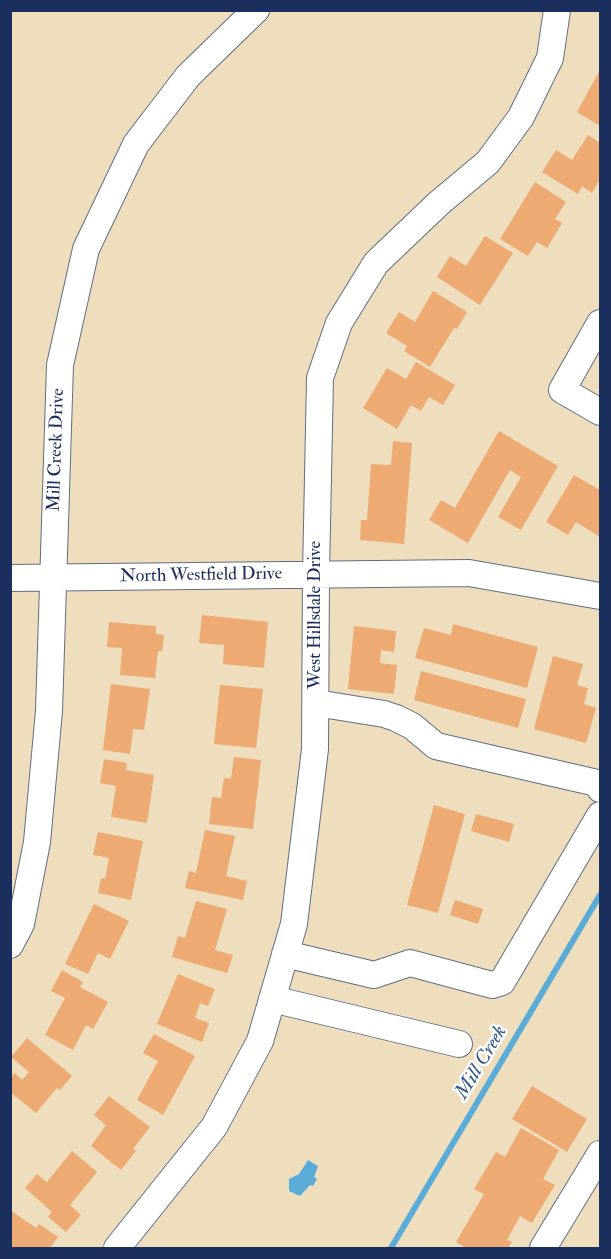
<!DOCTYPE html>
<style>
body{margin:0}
#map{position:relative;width:611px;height:1259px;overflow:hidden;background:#eedebd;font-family:"IM FELL Double Pica",serif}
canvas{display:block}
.frame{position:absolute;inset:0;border:12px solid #1b2f5e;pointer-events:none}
</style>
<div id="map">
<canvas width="611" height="1259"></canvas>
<div class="frame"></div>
</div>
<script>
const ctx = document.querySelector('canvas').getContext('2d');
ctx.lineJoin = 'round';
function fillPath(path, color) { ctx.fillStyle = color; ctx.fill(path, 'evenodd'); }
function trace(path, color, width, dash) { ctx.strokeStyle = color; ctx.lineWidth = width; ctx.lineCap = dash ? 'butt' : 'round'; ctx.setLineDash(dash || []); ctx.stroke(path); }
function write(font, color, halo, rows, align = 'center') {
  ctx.font = font + ' "IM FELL Double Pica",serif'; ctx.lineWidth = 5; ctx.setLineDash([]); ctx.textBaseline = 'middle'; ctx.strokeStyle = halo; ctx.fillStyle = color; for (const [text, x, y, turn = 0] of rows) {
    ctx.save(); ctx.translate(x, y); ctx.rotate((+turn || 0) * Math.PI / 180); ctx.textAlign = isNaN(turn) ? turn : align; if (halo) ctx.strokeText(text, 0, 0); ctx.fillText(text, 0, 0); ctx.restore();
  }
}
const water = new Path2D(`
 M308,1160L318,1166L314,1177L317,1179L313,1186L310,1185L300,1196L289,1191V1179L299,1174Z`);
const stream = new Path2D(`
 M391,1248L600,895`);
const building = new Path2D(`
 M600,70V126L577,112Z
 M588,135L600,143V179L592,193L582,186L578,194L542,172L556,150L572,160Z
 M535,182L566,202L555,219L562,223L547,248L537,242L528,256L500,239Z
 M485,236L513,253L480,305L437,277L450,256L466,266Z
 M433,291L467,312L457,329L454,328L430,367L404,351L407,346L386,333L399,312L415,322Z
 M416,362L455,385L443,405L429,397L421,411L411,405L397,429L363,408L387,368L406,379Z
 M499,431L558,466L521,530L498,517L521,477L510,470L468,543L429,520L441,500L455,508Z
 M393,441L412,443L404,544L360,540L361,520H367L371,464L391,465Z
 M574,475L600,490V537L576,522L568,535L546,522Z
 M202,615L268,622L264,668L223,664L224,645L199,643Z
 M109,622L156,626V634L164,635L162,651H158L155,678L120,675L122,648L107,647Z
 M453,624L538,647L527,688L415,658L424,628L451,635Z
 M354,626L396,631L394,652L381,650L380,663L397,665L394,694L348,689Z
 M553,656L583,664L577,685L588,688L584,704L596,708L586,743L534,729Z
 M421,671L526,699L518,728L414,700Z
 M111,684L150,689L144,730L133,729L130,754L103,750Z
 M220,685L263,689L256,748L214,744Z
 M234,757L261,760L253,829L209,824L212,797L221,798L224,778L231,779Z
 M104,759L127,763L126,770L154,775L147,823L111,817L116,786L100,783Z
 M434,805L465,814L438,913L407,905Z
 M476,814L514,824L509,842L471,831Z
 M205,830L235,836L226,876L247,881L243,900L185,888L189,871L196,873Z
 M98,832L143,841L131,900L98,893L101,878L105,879L109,858L93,855Z
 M455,900L483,909L478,924L450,915Z
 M196,901L227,909L215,950L233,955L227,973L172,957L178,936L185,938Z
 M94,904L129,921L110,959L98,953L88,974L65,964Z
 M62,970L83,982L80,987L108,1002L93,1029L86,1025L73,1050L45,1035L65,998L51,991Z
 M178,974L215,989L208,1006L200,1003L195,1018L209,1023L202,1042L157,1024Z
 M154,1034L195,1056L163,1115L137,1100L158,1061L143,1053Z
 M27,1038L72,1076L60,1090L57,1088L36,1113L10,1092V1078L15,1073L22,1080L29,1072L11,1057Z
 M532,1086L587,1119L567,1152L512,1119Z
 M109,1096L150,1127L133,1149L136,1151L121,1170L91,1146L106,1125L94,1115Z
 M521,1128L559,1150L543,1179L555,1185L532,1223L520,1216L507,1240L512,1242L508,1248H466L456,1242L484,1194L474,1189L496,1152L505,1157Z
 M72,1151L97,1172L70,1205L81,1215L66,1232L48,1217L52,1212L25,1188L37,1174L47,1182Z
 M10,1210L36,1228L39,1224L58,1237L50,1248H10Z`);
const minor = new Path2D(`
 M600,323L562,390L600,412
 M10,578L469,573L600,596
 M316,703L384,714L396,718L412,726L436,746L597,783L600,789
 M10,945L21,924L37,842L49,711L60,365L86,249L136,144L188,76L256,10
 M285,954L374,975L410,963L492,985L502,982L600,815
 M272,999L459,1044
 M117,1248L214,1127L260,1041L294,924L315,749L316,574L320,378L339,323L376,263L439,203L488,162L521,117L550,58L557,10
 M543,1248L600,1154`);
const streetNames = [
 ["Mill Creek Drive",57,450,-88],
 ["North Westfield Drive",201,576,-1],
 ["West Hillsdale Drive",316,615,-90]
];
const waterNames = [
 ["Mill Creek",482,1063,-59]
];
fillPath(water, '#5aabd5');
trace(stream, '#5aabd5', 6);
fillPath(building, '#edaa72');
trace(minor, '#656c7f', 28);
trace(minor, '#fff', 26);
write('18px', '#1b2f5e', '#fff', streetNames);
write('italic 20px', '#315a88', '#fff', waterNames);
</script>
